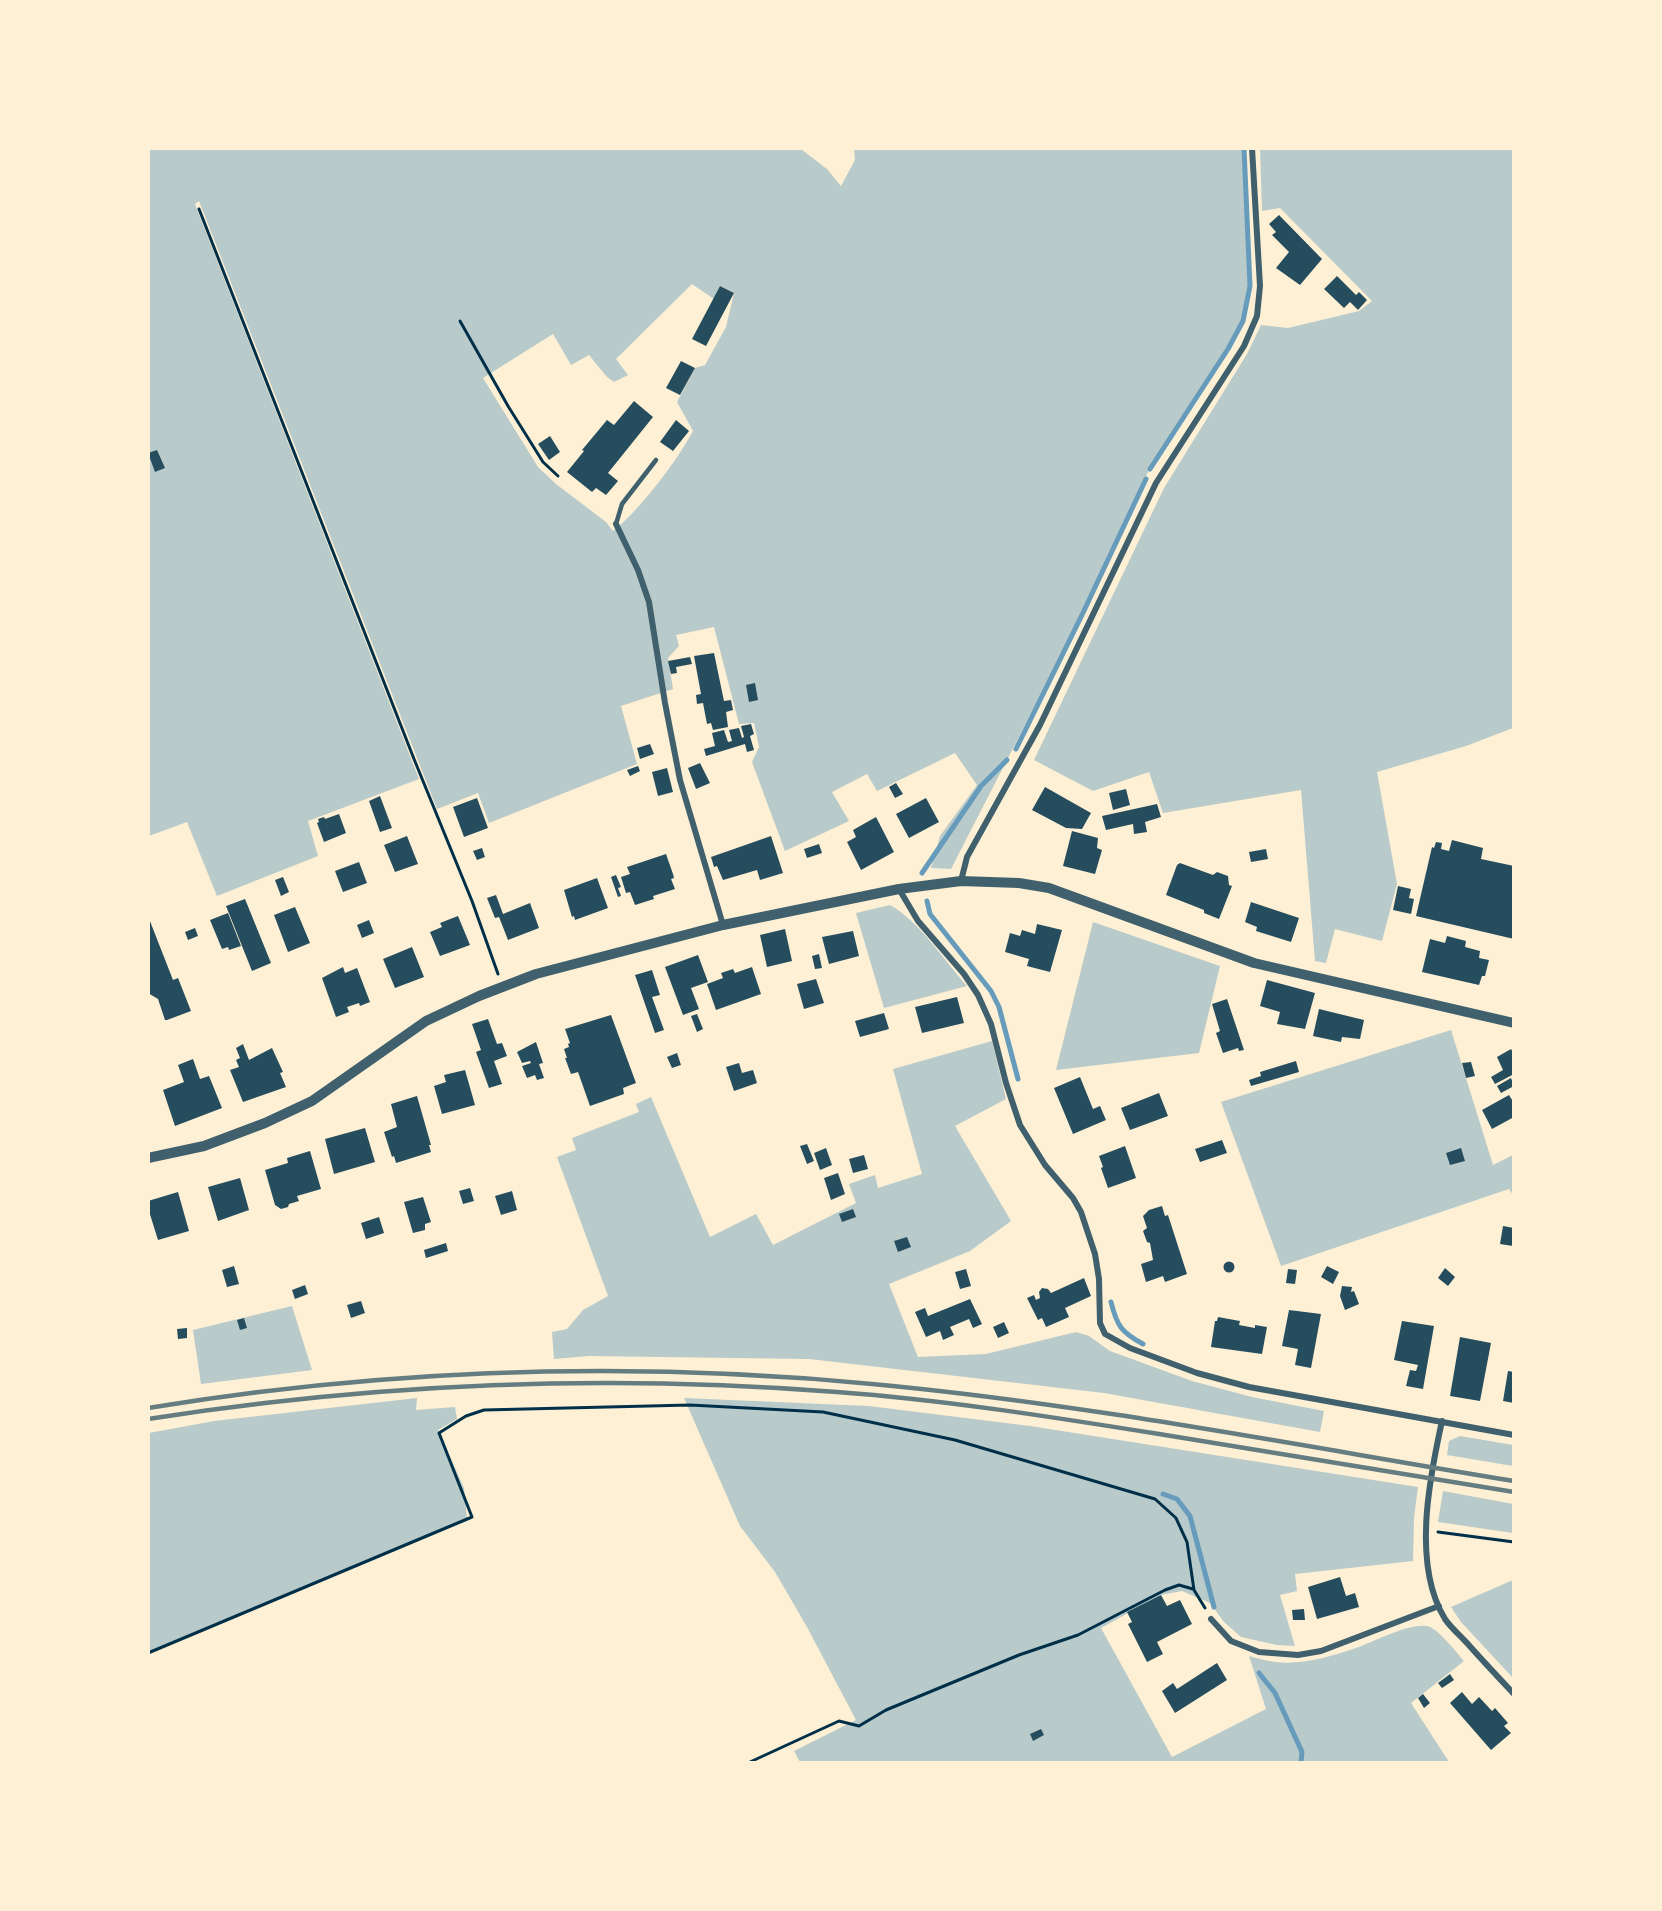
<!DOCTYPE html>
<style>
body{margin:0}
#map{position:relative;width:1662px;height:1911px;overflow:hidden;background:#fdf0d5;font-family:"Source Sans 3",sans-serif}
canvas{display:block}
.frame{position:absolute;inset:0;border:150px solid #fdf0d5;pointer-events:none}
</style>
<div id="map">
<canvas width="1662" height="1911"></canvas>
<div class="frame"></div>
</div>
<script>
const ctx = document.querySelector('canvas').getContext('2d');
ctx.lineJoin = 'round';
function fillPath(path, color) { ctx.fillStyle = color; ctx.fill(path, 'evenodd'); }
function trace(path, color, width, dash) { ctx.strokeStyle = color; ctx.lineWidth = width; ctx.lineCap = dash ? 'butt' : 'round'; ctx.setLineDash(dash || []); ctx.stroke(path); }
const green = new Path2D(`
 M149,149H801L827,169L841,186L855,160L854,149H1243L1249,281L1241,324L1229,350L1148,472L1102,575L951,869L931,868L940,836L977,785L955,753L877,791L867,774L832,792L849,821L785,851L752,762L759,747L754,723L739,724L714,627L676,635L679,646L668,658L673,689L621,706L637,764L489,823L478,793L437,809L199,201L195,204L419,779L308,821L318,856L217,896L187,822L149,836ZM692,284L714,299L720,286L734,293L726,327L705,365L695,368L677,402L693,431C677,461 639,511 613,531L606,522L556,484L538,467L483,378L553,334L571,365L589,355L607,377L614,382L628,375L616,359Z
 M1260,149H1513V728L1466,746L1377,772L1397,884L1382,941L1335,929L1326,963L1315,961L1301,790L1163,813L1149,772L1093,791L1034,760L1164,488L1247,354L1261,325L1288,328L1359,311L1372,301L1280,208L1262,211Z
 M890,905C919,921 944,960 967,986L884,1008L856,913Z
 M1093,922L1220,966L1199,1053L1056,1070Z
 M1451,1030L1493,1165L1513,1155V1195L1509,1189L1281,1266L1221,1102Z
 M992,1041L1006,1099L955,1126L1011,1221L970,1251L889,1284L918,1357L986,1354L1076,1332L1089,1336L1110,1351L1192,1381L1252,1397L1324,1411L1320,1432L1104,1393L809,1359L589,1356L554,1359L552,1332L567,1329L583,1310L608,1296L557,1157L576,1150L572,1138L639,1112L636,1104L651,1097L710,1237L756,1214L773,1245L856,1203L849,1184L875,1175L878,1188L922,1174L893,1069Z
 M292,1306L312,1370L201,1384L193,1330Z
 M417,1398L416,1410L455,1407L457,1419L438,1430L464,1488L467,1518L149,1651V1433L214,1421Z
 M684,1398L869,1406L1030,1426L1418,1487L1414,1518L1413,1561L1295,1574L1297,1591L1280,1595L1295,1646L1277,1645L1241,1637L1224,1622L1210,1603L1182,1591L1161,1595L1101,1628L1172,1757L1266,1709L1249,1656C1257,1658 1267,1661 1276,1662C1300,1665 1330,1657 1353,1649C1372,1643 1407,1623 1427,1626C1438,1628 1456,1652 1464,1661L1411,1703L1449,1762H800L794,1751L856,1720L807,1627L775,1572L740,1526Z
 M1460,1436L1513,1445V1466L1447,1455L1449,1441Z
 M1443,1491L1513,1504V1533L1438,1522Z
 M1513,1580V1678L1461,1622L1451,1607Z`);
const stream = new Path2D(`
 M1150,469L1228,349L1243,321L1250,286L1244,148
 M1016,749L1082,615L1146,479
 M922,873L981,786L1007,760
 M927,901L930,914L991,991L999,1007L1018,1079
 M1111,1302C1117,1326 1121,1332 1143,1344
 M1163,1494L1177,1499L1190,1516L1214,1607
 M1259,1673L1275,1693L1281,1706L1302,1752L1301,1762`);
const building = new Path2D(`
 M1279,215L1322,259L1300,285L1276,268L1289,252L1272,235L1276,232L1269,224Z
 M1337,276L1356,295L1359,292L1367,300L1358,310L1350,302L1344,308L1324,289Z
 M720,286L734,293L706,346L692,339Z
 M681,361L695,368L680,395L666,388Z
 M634,401L653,417L608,473L618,481L606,495L596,488L592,492L567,472L584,451L582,450L607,420L614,425Z
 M676,420L689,431L673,451L660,442Z
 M550,436L560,452L549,460L538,444Z
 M157,450L165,468L155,472L148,453Z
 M714,653L724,701L731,700L733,710L726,712L728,727L713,730L711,723L707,724L703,703L697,704L696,695L701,694L694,656Z
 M690,657L692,664L676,667L677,673L671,674L668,661Z
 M755,683L758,700L749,702L746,685Z
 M751,724L754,734L750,736L754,750L747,752L745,744L706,756L704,749L715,746L712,733L724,730L728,742L732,741L729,730L739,728L742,738L744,737L741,726Z
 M650,744L654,754L640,759L637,748Z
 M700,763L710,783L696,789L688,768Z
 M638,766L640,771L630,776L627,770Z
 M667,768L673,792L658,796L652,772Z
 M896,783L903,794L895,798L889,787Z
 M1045,787L1091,813L1082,829L1066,828L1032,810Z
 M1126,789L1130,805L1113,810L1109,793Z
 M380,796L392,828L380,832L369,801Z
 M477,798L488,828L464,837L453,807Z
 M926,798L939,822L909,838L896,814Z
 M1157,804L1161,817L1145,822L1147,832L1134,834L1133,824L1106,830L1102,816Z
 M339,814L346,833L324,842L317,823L319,822L318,819L324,817L325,819Z
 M876,817L894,852L861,870L847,842L856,837L853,830Z
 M1072,831L1098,838L1097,848L1102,850L1095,874L1063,866Z
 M407,836L418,864L395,872L384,845Z
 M771,836L783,873L760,880L757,870L723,880L717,866L714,867L711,857Z
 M1452,840L1483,848L1481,859L1514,866V939L1416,916L1432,847L1434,848L1436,842L1442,843L1441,849L1449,851Z
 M819,844L822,853L807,858L804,849Z
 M482,848L485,857L477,860L473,851Z
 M1266,849L1268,859L1251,862L1249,852Z
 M666,854L673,874L674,878L671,879L675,889L653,896L654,899L635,905L630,892L626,893L621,877L630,874L627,867Z
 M359,862L367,883L343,892L335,871Z
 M1180,863L1213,875L1217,872L1228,876L1229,885L1232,886L1219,919L1204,913V910L1166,895L1177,865Z
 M616,875L621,887L618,888L621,896L618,897L611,877Z
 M283,877L289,892L281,896L275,880Z
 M597,878L608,908L575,920L574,916L572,917L564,890Z
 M1398,886L1411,889L1409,898L1414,899L1411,914L1393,910Z
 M496,895L503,914L530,903L539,928L508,940L499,917L495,918L487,898Z
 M245,899L271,963L252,971L226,906Z
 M1251,902L1299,918L1291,942L1256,931L1257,927L1245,922Z
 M295,907L310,943L288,952L274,915Z
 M228,913L241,946L229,950L228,947L222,949L210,920Z
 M148,916L173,980L178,978L191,1011L167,1020H165L158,999L148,993Z
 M458,916L470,945L440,956L430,932L442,927L440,923Z
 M369,920L374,933L362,938L357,925Z
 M1037,924L1062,930L1050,972L1027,966L1029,959L1005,952L1010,933L1020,936L1022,930L1035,934Z
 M195,928L198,936L188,940L185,932Z
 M785,929L792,961L767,967L760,935Z
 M853,931L859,956L829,964L822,937Z
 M1447,936L1466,941L1465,947L1480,951L1479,958L1489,960L1485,976H1482L1479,985L1422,972L1430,939L1445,943Z
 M412,947L424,977L395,988L383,959Z
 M819,954L822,968L815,969L812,956Z
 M698,955L708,982L691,988L699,1009L683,1015L665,967Z
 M343,967L345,973L357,968L370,1002L360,1006L359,1003L347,1007L349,1012L336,1017L322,978Z
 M752,967L761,994L716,1010L707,984L723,978L721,973L733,969L735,973Z
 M652,970L660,995L652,997L664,1030L655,1033L635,975Z
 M816,979L824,1003L804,1009L797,984Z
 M1267,980L1315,993L1305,1029L1277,1024L1280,1012L1260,1006Z
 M957,997L964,1023L922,1033L915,1007Z
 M1227,999L1244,1050L1239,1051L1238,1048L1223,1053L1216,1033L1220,1031L1212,1004Z
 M1319,1009L1364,1020L1360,1039L1342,1037L1341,1042L1313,1036Z
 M884,1013L889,1029L860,1037L855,1021Z
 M697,1014L703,1029L697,1032L691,1016Z
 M611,1015L636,1083L623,1088L624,1094L590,1106L578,1072L571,1074L565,1058H567L564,1049L569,1047L568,1044L570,1043L565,1029Z
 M488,1019L497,1044L502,1043L507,1056L494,1061L502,1084L489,1088L476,1052L481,1050L472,1024Z
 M536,1042L543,1063L539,1064L544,1078L537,1080L535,1075L527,1078L522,1066L531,1063L530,1061L522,1063L517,1052Z
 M243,1044L249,1060L272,1048L283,1072L280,1073L286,1087L243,1102L230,1070L239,1067L236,1060L240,1058L236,1048Z
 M1511,1049L1514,1054V1074L1495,1084L1491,1077L1503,1070L1497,1057Z
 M677,1053L681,1065L672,1068L667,1057Z
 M193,1059L200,1079L209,1076L222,1108L175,1126L163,1090L184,1082L178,1065Z
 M1296,1061L1299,1072L1251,1086L1249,1080L1261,1076L1260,1072Z
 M1471,1062L1475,1076L1466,1078L1462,1063Z
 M739,1063L742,1073L753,1070L757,1083L734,1091L726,1067Z
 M465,1070L475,1105L442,1114L434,1086L446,1082L444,1075Z
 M1080,1077L1093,1109L1100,1106L1106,1120L1073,1134L1054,1088Z
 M1511,1078L1514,1086L1501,1093L1497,1086Z
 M1159,1093L1168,1116L1130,1130L1121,1108Z
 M1509,1095L1514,1103V1117L1492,1129L1482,1110Z
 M417,1096L431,1145H429L431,1152L396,1163L394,1156L392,1157L384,1132L397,1127L391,1104Z
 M365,1128L375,1162L334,1174L325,1139Z
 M1222,1140L1227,1153L1200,1162L1195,1149Z
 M807,1144L814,1161L807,1164L800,1146Z
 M1125,1146L1136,1178L1108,1188L1101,1168L1103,1167L1099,1156Z
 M826,1148L832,1165L820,1170L814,1153Z
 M1461,1148L1465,1161L1450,1165L1446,1153Z
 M310,1151L321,1189L297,1196L299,1201L289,1204L288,1207L281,1209L275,1205L265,1170L288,1163L287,1158Z
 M864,1155L868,1169L853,1173L849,1159Z
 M838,1173L845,1194L831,1200L824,1178Z
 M240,1178L249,1210L218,1221L208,1187Z
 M470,1188L474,1201L463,1204L459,1191Z
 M512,1191L517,1210L501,1215L495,1196Z
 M178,1192L189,1231L158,1240L148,1208V1201Z
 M423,1197L431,1222L425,1224V1230L413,1233L404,1202Z
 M1162,1206L1165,1216L1168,1215L1187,1274L1165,1282L1163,1276L1146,1282L1141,1264L1153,1260L1150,1243L1147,1242L1143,1231L1147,1228L1143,1216L1149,1210Z
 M853,1209L856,1217L842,1222L839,1214Z
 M379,1217L384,1233L366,1239L361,1223Z
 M1503,1226L1514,1228L1513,1246L1500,1244Z
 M907,1237L911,1247L898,1252L894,1241Z
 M446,1243L448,1251L426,1258L424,1250Z
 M1223.5 1267a5.5 5.5 0 1 1 11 0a5.5 5.5 0 1 1-11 0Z
 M234,1266L239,1284L227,1287L222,1270Z
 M1327,1266L1339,1272L1333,1284L1321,1277Z
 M1445,1268L1455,1277L1448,1286L1438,1278Z
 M966,1269L971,1286L960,1289L955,1272Z
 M1288,1269L1297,1270L1295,1284L1286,1283Z
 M1084,1278L1091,1296L1065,1308L1069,1317L1046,1327L1042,1318L1038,1320L1027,1298L1034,1295L1036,1300L1040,1298L1039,1292L1042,1288L1048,1289L1051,1293Z
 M305,1285L308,1294L295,1299L292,1290Z
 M1342,1286L1352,1287L1351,1292L1354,1291L1359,1304L1345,1310L1340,1296Z
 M970,1299L982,1324L973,1328L969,1319L950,1327L954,1335L943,1340L940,1331L926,1337L915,1312L925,1308L928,1316Z
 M361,1301L365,1313L351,1318L347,1305Z
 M1289,1310L1321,1314L1311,1368L1295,1365L1298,1349L1282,1346Z
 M1218,1317L1240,1321L1239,1325L1255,1328V1325L1267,1327L1262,1354L1211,1347L1215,1321H1217Z
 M244,1318L247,1328L240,1330L237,1320Z
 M1402,1321L1434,1326L1423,1389L1406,1386L1410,1370L1416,1371L1418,1365L1394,1360Z
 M1004,1322L1009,1333L998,1338L993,1327Z
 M187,1328V1338L178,1339L177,1329Z
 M1460,1337L1491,1343L1480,1401L1450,1396Z
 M1508,1371L1514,1372V1403L1503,1401Z
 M1340,1577L1346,1596L1355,1593L1359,1607L1317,1619L1308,1587Z
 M1161,1595L1167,1606L1180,1600L1192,1624L1157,1642L1163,1654L1147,1662L1128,1624L1132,1622L1127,1612Z
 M1304,1609L1305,1620H1293L1292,1610Z
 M1217,1663L1227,1680L1175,1713L1162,1691L1173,1683L1177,1689Z
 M1450,1674L1454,1680L1442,1688L1438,1683Z
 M1462,1692L1472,1704L1479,1697L1492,1711L1495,1708L1508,1723L1504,1726L1511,1733L1491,1750L1450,1703Z
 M1423,1694L1430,1703L1424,1708L1418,1698Z
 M1041,1729L1044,1735L1033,1741L1030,1734Z`);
const path = new Path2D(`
 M199,209L414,759L472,901L498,974
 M460,321L508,406L543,462L558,476
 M1438,1532L1514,1542
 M148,1653L472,1517L439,1433L466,1416L484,1410L690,1405L823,1412L955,1440L1155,1499L1176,1518L1187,1542L1194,1590L1205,1608
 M750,1762L839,1721L859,1726L886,1710L1019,1655L1078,1635L1165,1590L1179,1585L1193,1589`);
const service = new Path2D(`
 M616,524L622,504L656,460`);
const minor = new Path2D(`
 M616,524L638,570L649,602L665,703L680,780L723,925
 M961,881L967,857L1040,725L1156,483L1244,346L1257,316L1260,286L1252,148
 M899,889L918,921L964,974L978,995L991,1024L1006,1083L1020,1125L1045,1165L1073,1198L1081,1212L1095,1254L1099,1279L1100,1323L1105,1334L1130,1348L1197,1373L1249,1387L1514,1435
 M1442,1421C1429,1480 1412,1565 1445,1619C1451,1628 1460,1635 1467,1643C1482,1660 1498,1677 1514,1694
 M1211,1619L1231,1641L1259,1652L1298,1655L1321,1651L1439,1606`);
const tertiary = new Path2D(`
 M148,1158L204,1146L265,1123L312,1101L426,1021L479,996L536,974L723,925L899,889L961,881L1019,883L1049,888L1254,963L1514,1023`);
const rail = new Path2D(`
 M148,1408C387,1369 631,1361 872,1384C1087,1404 1300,1446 1514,1481
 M148,1419C377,1383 607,1374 837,1392C945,1400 1052,1417 1159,1434C1277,1453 1395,1472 1514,1492`);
fillPath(green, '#b9caca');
trace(stream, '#669bbc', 5);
fillPath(building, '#264d5e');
trace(path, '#003049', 3);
trace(service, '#3f606c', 4.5);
trace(minor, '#3f606c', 6);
trace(tertiary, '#3f606c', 10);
trace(rail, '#657d81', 4.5);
</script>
